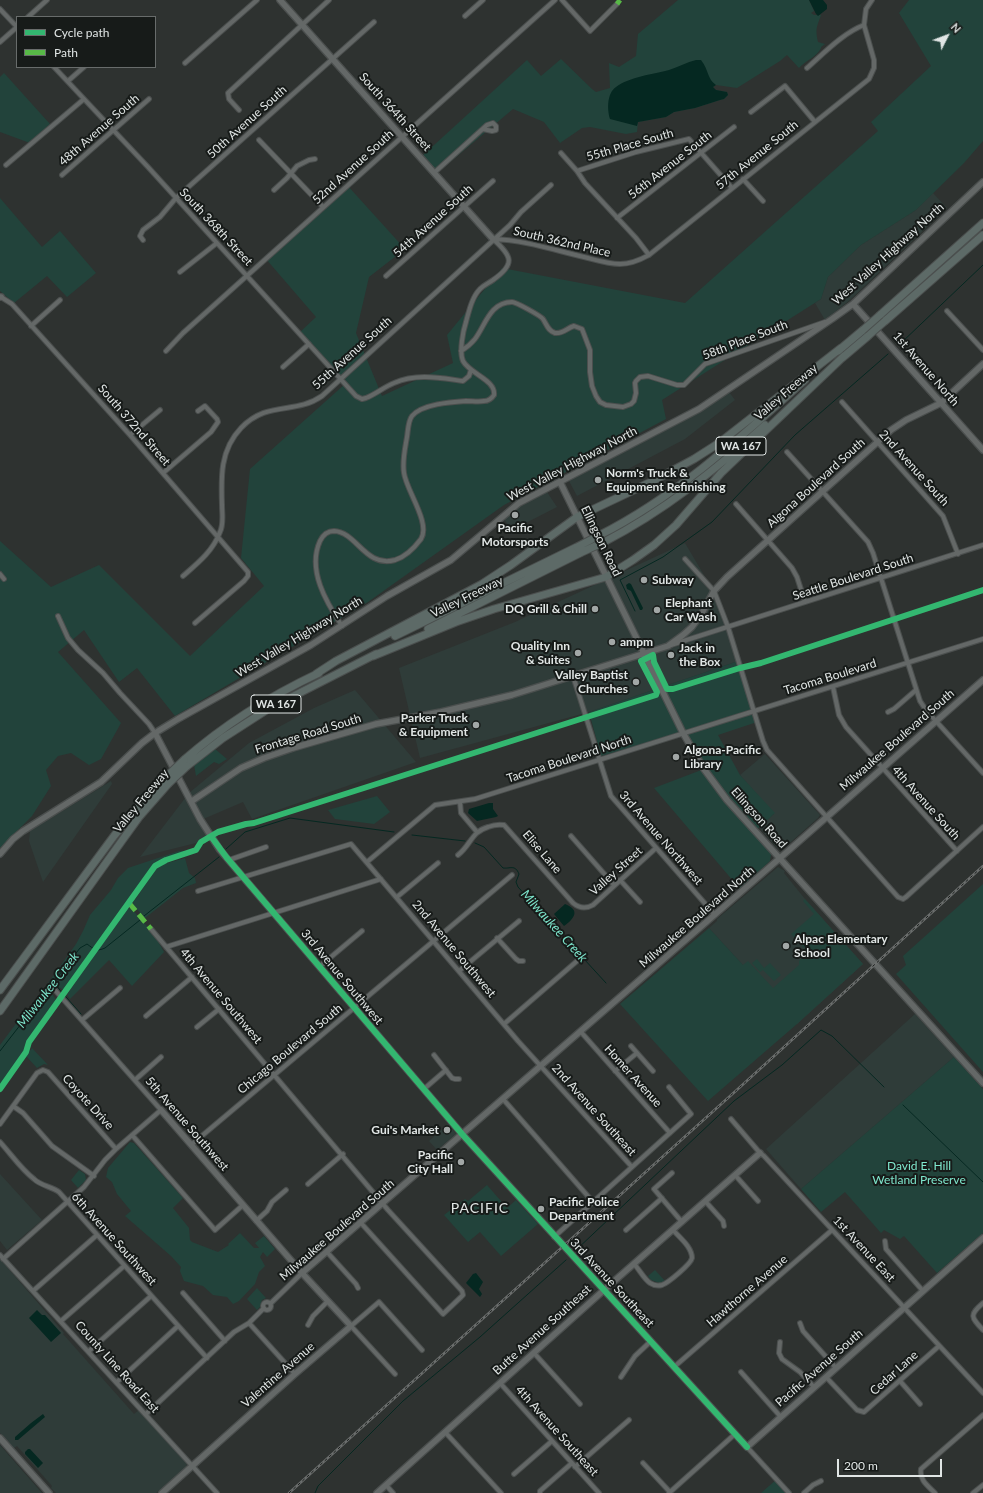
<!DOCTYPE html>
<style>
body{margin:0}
#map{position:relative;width:983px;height:1493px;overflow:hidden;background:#2e3230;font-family:Lato,sans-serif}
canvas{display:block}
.legend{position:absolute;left:16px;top:16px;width:140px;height:52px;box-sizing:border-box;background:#171b19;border:1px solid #686c6b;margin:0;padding:5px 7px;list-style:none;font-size:12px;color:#e1e6e5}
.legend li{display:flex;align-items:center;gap:8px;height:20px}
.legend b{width:20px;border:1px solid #686c6b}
.north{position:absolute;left:927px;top:16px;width:40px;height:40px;-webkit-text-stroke:3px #171b19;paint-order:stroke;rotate:48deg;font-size:11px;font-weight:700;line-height:16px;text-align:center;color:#e1e6e5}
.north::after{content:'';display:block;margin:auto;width:14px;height:18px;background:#e1e6e5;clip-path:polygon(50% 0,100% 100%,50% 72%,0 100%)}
.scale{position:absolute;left:837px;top:1459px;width:105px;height:18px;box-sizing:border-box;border:2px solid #e1e6e5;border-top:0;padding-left:5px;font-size:12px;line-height:14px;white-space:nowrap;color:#e1e6e5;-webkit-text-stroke:3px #171b19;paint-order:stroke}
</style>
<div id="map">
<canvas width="983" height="1493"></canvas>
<ul class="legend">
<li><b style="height:5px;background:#33b770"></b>Cycle path</li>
<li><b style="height:5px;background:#58b947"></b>Path</li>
</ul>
<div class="north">N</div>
<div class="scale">200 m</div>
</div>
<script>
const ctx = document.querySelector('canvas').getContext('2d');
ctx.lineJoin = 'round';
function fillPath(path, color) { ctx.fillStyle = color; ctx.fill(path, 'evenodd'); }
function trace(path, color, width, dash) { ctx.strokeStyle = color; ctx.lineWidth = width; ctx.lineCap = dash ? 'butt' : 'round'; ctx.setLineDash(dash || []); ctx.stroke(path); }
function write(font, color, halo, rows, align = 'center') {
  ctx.font = font + ' Lato,sans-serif'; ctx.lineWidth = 4; ctx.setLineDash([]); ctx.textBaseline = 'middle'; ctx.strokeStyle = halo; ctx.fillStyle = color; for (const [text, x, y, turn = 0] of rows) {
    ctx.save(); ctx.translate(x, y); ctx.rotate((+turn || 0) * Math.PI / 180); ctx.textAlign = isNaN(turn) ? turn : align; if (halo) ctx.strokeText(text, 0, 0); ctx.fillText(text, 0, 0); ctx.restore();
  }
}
const built = new Path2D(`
 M933,193L947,208L850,300L825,320L815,303L821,299L828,277L861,245L916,210Z
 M729,392L735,400L685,439L577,496L569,481L574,477L672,427Z
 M547,492L557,507L512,530L503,518L511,511Z
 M685,543L714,592L738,661L589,712L420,758L399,668L515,622Z
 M355,690L416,762L252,819L243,802L201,820L212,839L140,857L189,793L249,743L314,708Z
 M765,754L820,815L818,818L783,849L777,848L759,827L774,814L740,775Z
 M111,781L112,784L43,882L29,841L30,831Z
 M778,867L785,871L784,873L805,899L863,964L797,1024L709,928L717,921V919Z
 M915,1014L954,1057L801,1189L766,1149Z
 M448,1124L456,1134L437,1150L429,1141Z
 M0,1174L42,1220L7,1250L0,1241Z
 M0,1259L64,1333L63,1334L134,1414L139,1410L187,1463L186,1468L156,1493H56L51,1488L52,1486L17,1446L14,1448L0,1433Z
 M0,1445L42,1493H0Z`);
const green = new Path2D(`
 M678,0H809L814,11L811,13L814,15H821C817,27 815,28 818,42L825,44L821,47V48C817,57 806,60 799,68L787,55L780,61L737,88L716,85L713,87L715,90L727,92L728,95L724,99L720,100L695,108L674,112L666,117L638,122L637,132L626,134L590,127L582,128L560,143L544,122L513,109L436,174L421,157L527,60L541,76L561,59L592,89L596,92L610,88L609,63L619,67L636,56L638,34Z
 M909,0H983V141L964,163L916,210L861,245L828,277L821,299L662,400L666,419L504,505L368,602L175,716L137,668L119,682L84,630L58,652L121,723L101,759L89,765L71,753L58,756L46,770L51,786L32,816L0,848V541L51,587L99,565L190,656L264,586L241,558L250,469L345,384L299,333L316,317L266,259L347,185L405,249L369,277L356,333L382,396L453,363L447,335L502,268L685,303L878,131L871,122L931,66L899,13Z
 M4,73L50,124L30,143L0,132V77Z
 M0,198L42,247L60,231L96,273L67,297L47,276L14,303L0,291Z
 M738,661L757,722L718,735L740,775L775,813L753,833L771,854L770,861L740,889L654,788L704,769L683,734L601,756L589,712Z
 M215,749L227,759L219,764L214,762L196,776L194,765Z
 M377,796L390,812L374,824L335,819L328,810Z
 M179,851H188L155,863L95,946L98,948L126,909L130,908L132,909L154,934L164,952L132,986L109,960L70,999L67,995L94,954L91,952L89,953L66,990H63L58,986H55L51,991L52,994L57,1001L30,1036L24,1052L0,1085V1045L18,1021L31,1007L76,944L83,931L90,915L111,890L118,878L128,868Z
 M185,858L189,873L195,878L196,883L183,888L145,918L132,904L157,868L164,864Z
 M983,884V1072L896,974L906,965L903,956Z
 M805,899L863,964L797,1024L708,1101L620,1004L709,928L743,965L748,961L773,988L799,965V961L808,952L791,934L814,914L803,901Z
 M757,959L764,968L770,963L781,975L774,981L763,970L760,972L752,963Z
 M32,1048L48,1065L44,1064L37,1068L26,1056Z
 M954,1057L983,1089V1233L937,1273L904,1236L900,1239L884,1230L881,1233L845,1192L821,1212L801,1189Z
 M130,1142L134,1143L183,1198L173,1208L189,1228L190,1240L192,1242L218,1252L229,1245L228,1244L240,1233L254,1248H259L255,1243L264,1236L275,1249L267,1257L263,1252L260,1257L265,1266L259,1272L255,1284L239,1301L233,1304L227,1297L213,1295L203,1286L184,1281L180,1271L181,1267L171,1256L125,1216L131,1211L117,1194L112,1182L106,1177L108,1168Z
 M79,1170L85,1174L86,1180L78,1188L71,1180Z
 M487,1185L507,1208L516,1200L538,1224L501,1256L480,1232L468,1242L444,1215L465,1199L468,1201Z
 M655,1270L665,1281L662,1284L651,1280L648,1276Z
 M257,1288L266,1298L262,1300L260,1307L257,1310L247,1299Z
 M777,1479L789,1493H761Z`);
const water = new Path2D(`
 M809,0H823L827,5V9L818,16L816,14Z
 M696,60H701C709,70 707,79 716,85L713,87L716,90L727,92L728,95L724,99L720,100L695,108L674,112L666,117L638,122L637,126L610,119C607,109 607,93 616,87C629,77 654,74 669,70C678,67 687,62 696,60Z
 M629,583L631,584L643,608L642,610H640L631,591L627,589L626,585Z
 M489,803H493V809L498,816L496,817L477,821L468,813L469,809Z
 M565,904C581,910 574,919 564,926L554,914Z
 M476,1273L483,1282L479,1289L482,1294L480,1297L466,1283L473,1274Z
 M37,1310L42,1315H45L61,1333L51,1342L29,1318Z
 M43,1414L45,1417L18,1440H15V1437L31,1423Z
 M28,1449H30L43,1463L38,1468L25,1454V1452Z`);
const stream = new Path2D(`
 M900,344L983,265
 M635,611L620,580L663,557L712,522L795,435L888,354
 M412,835L465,841
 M475,843L484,847L503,868C510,869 515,864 519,874L516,882L518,887L606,983
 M226,849L245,832L290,818L394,832
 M144,916L219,857
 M52,984L57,986L62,993
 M66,997L81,1014
 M0,1051L80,948L87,944C94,949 96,952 105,948L140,920
 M903,1105L983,1182
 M575,1251L734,1101L782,1065L821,1030L832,1036L884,1087
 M315,1493L318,1486L403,1401L480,1337L566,1260`);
const street = new Path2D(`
 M562,0L590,31L617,4
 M0,9L17,27
 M465,16L483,0
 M28,17L47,0
 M0,42L17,27
 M185,63L257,0
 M54,67L148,167L356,396L362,399L366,398C376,394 384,387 394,383C417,373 440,378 463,381L469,376L471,370
 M807,68C824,53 843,33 864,25
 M68,81L84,67
 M239,110L229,99L228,93L329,0
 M751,112L785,86L815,122
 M259,140L323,207
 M561,153L577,171L585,183L636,238L649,255
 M6,165L84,99
 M577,171L636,152L689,139L732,188
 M435,172L487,125L493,123L496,126V130L492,131L483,129
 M62,175L149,99
 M743,179L763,201
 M274,190L287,178L297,166L309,160L315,159
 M617,218L734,127
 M493,239C524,240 554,250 584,257C596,260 608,264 620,264C631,264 640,260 649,255L869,79L874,68V60L864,25L866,9L872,0
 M143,240L140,236L143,230L160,217L176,198L374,22
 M180,272L217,243
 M386,276L493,181
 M1,297L12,304L130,435L248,572V576L244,581L195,623
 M947,311L983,350
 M31,326L60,300
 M166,351L183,333L555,0
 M461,351C466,348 471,344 475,339C485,326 490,302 512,302C516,302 541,316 543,319C547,325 548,331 555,333C563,334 567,328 574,326L582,329L590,350V372L592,386L596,396L600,402L606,405L623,407L631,404L634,401L636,393L635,383L636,381L640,377L648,376L677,385H684L705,364L825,322
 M283,367L309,344
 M842,402L943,516L958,554
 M130,435L160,410
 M787,452L868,542L873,553L920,701L926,710L983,773
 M163,473L211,432L218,422L217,419L205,406L198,411
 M736,504L792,568L797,577L805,602
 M685,559L714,591L728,627L763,741L767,750L898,897L903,899L906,897L983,827
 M0,574L4,579
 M183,576C198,563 213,551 220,532C224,524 222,514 222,505C221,477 220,450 241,428C268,400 295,415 322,396L510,225L521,212L551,185
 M58,616L68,638L78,650L103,673L120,693L149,724L155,733
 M342,626C326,602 307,570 320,541C323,535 328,531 334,531C357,532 365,568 395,560C405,557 415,547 421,539C431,523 406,490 404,473C402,461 405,449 407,437C408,431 408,421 412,416C422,404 451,402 466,401C472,401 479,402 484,401C489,401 492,398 494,395C496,380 470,374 463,361C459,352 463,331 466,322C469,311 472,297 480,289C484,285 489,283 493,280C516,264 512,256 493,239
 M671,645L983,545
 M573,676L611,796L715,915
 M833,687L839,715L846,727L957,851
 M888,712L894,709L916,690
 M460,802L461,813L477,832
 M571,836L614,885
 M458,855C471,845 471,832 488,827C493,825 498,824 504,825L573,903C579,908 586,909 593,905L656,848
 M229,860L266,847
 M367,862L435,805L475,799L983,639
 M620,880L640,902
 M198,891L351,844L518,1041L632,1167
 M397,897L438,863
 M151,929L388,1210L462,1291L463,1295L461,1297L443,1314L361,1223
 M497,938L516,959L519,961H523
 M166,947L381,879
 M319,967L362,931
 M459,971L519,921
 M146,1016L192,977
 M82,1020L120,988
 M504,1024L577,961
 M197,1027L219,1009
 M581,1032L670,1133
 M631,1046L653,1071
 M434,1055L452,1078L455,1079H459
 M615,1071L637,1053
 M135,1080L161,1057
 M424,1089L446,1070
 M503,1099L593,1202
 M13,1106L23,1113L52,1146L94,1176
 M731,1119L760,1153L764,1156L983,1393
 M0,1124L37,1073L43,1070L48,1072L116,1149
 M132,1135L215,1230L243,1205
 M0,1142C11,1154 21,1169 34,1179C41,1186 51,1186 59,1192L207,1358
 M191,1145L512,875
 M672,1173L654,1189L682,1222
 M735,1175L758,1201
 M308,1184L343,1154
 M706,1202L723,1221L724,1226
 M256,1221L267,1211L272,1202L286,1190
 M626,1230L662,1198
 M554,1237L691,1114L669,1087
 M885,1241L886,1249L923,1291
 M327,1252L356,1284L358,1288
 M0,1255L217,1493
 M3,1259L84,1187L105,1160L116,1149L161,1110L55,990
 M634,1264C639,1269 644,1279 650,1283C653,1285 658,1286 662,1285C668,1283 691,1264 692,1258C692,1247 680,1238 673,1230
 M33,1291L97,1235
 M183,1293L225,1341
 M263 1306a4 4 0 1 1 8 0a4 4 0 1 1-8 0Z
 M271,1303L302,1273
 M983,1303C969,1315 971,1317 983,1330
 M61,1321L124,1266
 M249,1323L295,1374
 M800,1323L803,1331L836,1368
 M308,1325L313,1316L328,1301
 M780,1342L779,1353L782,1359L800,1372L814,1387
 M89,1351L151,1296
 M534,1353L580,1404
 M674,1367L832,1230
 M741,1372L780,1416
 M395,1374L351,1326L379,1302L422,1350
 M621,1377L635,1356L651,1341
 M826,1377L857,1410L864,1412L939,1346
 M900,1381L920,1404
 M117,1382L178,1326
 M500,1383L599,1493
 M146,1414L234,1332L249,1323L264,1308
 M445,1432L501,1493
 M747,1447L789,1493
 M643,1463L670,1492
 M575,1467L629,1420
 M514,1474L552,1441
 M386,1485L393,1493
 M540,1493V1491L572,1463
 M669,1493L735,1434
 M804,1493L813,1485L821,1481
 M935,1493C928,1486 919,1480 921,1469L983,1415
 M973,1493L983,1485`);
const secondary = new Path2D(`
 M280,0L493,239
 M0,297H1
 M853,304L983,450
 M560,482L683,733L704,769L727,800L983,1083
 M155,733L200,819L220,850L462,1134L747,1447L983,1238
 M192,801L241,768L264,758L293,748L376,724L441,712L512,695L668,646L683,635L692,627L702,613L714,591L727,577L891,430L906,420L941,403L983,364
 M0,854L13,839L23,831L101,782L142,743L155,733L178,719L311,645L387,596L451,560L519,503L699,409L832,319L853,304L983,182
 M161,1110L302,1273L351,1326L295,1374L162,1493
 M302,1273L780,858L983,680
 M0,1438L49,1493
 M377,1493L604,1290L760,1153`);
const highway = new Path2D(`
 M880,315L983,223
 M885,321L983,235
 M838,351L863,330
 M842,358L868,336
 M600,535C677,496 741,437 805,380
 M604,542C664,511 715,470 765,425
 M428,629L580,553
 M395,636L577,547
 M373,656L456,622L494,609L606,577L633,560L654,545L676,525L721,473L844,356
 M316,674L336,661L482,584L511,565L577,517L653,481L694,459L719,443L841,348
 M184,760C225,724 270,696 319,673
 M187,766L223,738L268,709L376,654
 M0,990L114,836L133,812L165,778
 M0,1011L121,842L139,817L168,784`);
const rail = new Path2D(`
 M289,1493L739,1088L983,866`);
const highwayBridge = new Path2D(`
 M863,330L880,315
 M868,336L885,321
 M577,547L600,535
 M580,553L604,542
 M165,778L184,760
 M168,784L187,766`);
const quiet = new Path2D(`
 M617,4L620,0
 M129,903L151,929`);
const cycleway = new Path2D(`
 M213,839L227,858L462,1134L747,1447
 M0,1089L26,1052L29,1042L155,866L166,860L196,850L201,842L218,832L246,824L254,823L656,695L657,692L641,661L653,655L654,662L667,689H673L740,668L761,663L983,590`);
const markers = [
 [598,480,4,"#a2a7a6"],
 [515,515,4,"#a2a7a6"],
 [644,580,4,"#a2a7a6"],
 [595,609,4,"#a2a7a6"],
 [657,610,4,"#a2a7a6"],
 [612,642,4,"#a2a7a6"],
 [578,653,4,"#a2a7a6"],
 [671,655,4,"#a2a7a6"],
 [636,682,4,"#a2a7a6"],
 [476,725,4,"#a2a7a6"],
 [676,757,4,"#a2a7a6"],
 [786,946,4,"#a2a7a6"],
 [447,1130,4,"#a2a7a6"],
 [461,1162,4,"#a2a7a6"],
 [541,1209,4,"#a2a7a6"]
];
const shields = [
 [741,446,50],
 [276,704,50]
];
const shieldNames = [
 ["WA 167",741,446],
 ["WA 167",276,704]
];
const streetNames = [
 ["South 364th Street",395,112,48],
 ["50th Avenue South",247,122,-42],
 ["48th Avenue South",99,130,-41],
 ["55th Place South",630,145,-16],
 ["57th Avenue South",757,155,-39],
 ["56th Avenue South",670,165,-38],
 ["52nd Avenue South",353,167,-42],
 ["54th Avenue South",433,221,-42],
 ["South 368th Street",216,227,47],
 ["South 362nd Place",562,242,13],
 ["West Valley Highway North",888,254,-42],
 ["58th Place South",745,340,-21],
 ["55th Avenue South",352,353,-42],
 ["1st Avenue North",926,369,49],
 ["Valley Freeway",786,392,-41],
 ["South 372nd Street",134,425,49],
 ["West Valley Highway North",572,464,-28],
 ["2nd Avenue South",914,468,48],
 ["Algona Boulevard South",816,483,-42],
 ["Ellingson Road",601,541,64],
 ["Seattle Boulevard South",853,577,-18],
 ["Valley Freeway",467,597,-26],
 ["West Valley Highway North",299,637,-31],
 ["Tacoma Boulevard",830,677,-17],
 ["Frontage Road South",308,734,-17],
 ["Milwaukee Boulevard South",897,740,-41],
 ["Tacoma Boulevard North",569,759,-18],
 ["Valley Freeway",141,801,-50],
 ["4th Avenue South",926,803,48],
 ["Ellingson Road",759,818,48],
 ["3rd Avenue Northwest",661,838,49],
 ["Elise Lane",542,852,49],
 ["Valley Street",616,871,-42],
 ["Milwaukee Boulevard North",697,917,-41],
 ["2nd Avenue Southwest",454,949,50],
 ["3rd Avenue Southwest",342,977,50],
 ["4th Avenue Southwest",221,996,50],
 ["Chicago Boulevard South",290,1049,-40],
 ["Homer Avenue",633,1076,48],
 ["Coyote Drive",88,1102,48],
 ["2nd Avenue Southeast",594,1110,48],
 ["5th Avenue Southwest",187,1124,49],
 ["Milwaukee Boulevard South",337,1230,-41],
 ["6th Avenue Southwest",114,1239,48],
 ["1st Avenue East",864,1249,47],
 ["3rd Avenue Southeast",612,1283,47],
 ["Hawthorne Avenue",747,1291,-41],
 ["Butte Avenue Southeast",542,1330,-42],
 ["County Line Road East",117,1367,48],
 ["Pacific Avenue South",819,1368,-41],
 ["Cedar Lane",894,1373,-42],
 ["Valentine Avenue",278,1375,-41],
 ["4th Avenue Southeast",557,1431,48]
];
const poiNames = [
 ["Norm's Truck &",606,473],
 ["Equipment Refinishing",606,487],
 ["Pacific",515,528,"center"],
 ["Motorsports",515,542,"center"],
 ["Subway",652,580],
 ["Elephant",665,603],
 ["Car Wash",665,617],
 ["DQ Grill & Chill",587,609,"right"],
 ["ampm",620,642],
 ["Quality Inn",570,646,"right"],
 ["& Suites",570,660,"right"],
 ["Jack in",679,648],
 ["the Box",679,662],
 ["Valley Baptist",628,675,"right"],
 ["Churches",628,689,"right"],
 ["Parker Truck",468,718,"right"],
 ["& Equipment",468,732,"right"],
 ["Algona-Pacific",684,750],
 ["Library",684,764],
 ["Alpac Elementary",794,939],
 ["School",794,953],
 ["Gui's Market",439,1130,"right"],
 ["Pacific",453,1155,"right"],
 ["City Hall",453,1169,"right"],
 ["Pacific Police",549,1202],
 ["Department",549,1216]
];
const parkNames = [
 ["David E. Hill",919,1166],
 ["Wetland Preserve",919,1180]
];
const waterNames = [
 ["Milwaukee Creek",554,926,48],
 ["Milwaukee Creek",48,990,-52]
];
const quarterNames = [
 ["PACIFIC",480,1208]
];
fillPath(built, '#2f3c39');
fillPath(green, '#22433b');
fillPath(water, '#052821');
trace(stream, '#052821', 1);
trace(street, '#4b4f4e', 6);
trace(secondary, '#4b4f4e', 8);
trace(highway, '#4b4f4e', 9);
trace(street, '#646867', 4);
trace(secondary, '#646867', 5.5);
trace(highway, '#5d6a67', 7);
trace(rail, '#6b6e6d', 2.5);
trace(rail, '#171b19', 1, [3]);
trace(highwayBridge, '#4b4f4e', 9, []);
trace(highwayBridge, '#5d6a67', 7);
trace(quiet, '#58b947', 5, [10, 5]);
trace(cycleway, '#33b770', 6);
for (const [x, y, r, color] of markers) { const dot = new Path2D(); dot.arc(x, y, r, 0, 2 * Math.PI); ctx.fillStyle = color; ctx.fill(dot); trace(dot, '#171b19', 1.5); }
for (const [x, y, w] of shields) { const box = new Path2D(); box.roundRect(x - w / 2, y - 9, w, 18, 3); ctx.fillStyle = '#171b19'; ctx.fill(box); trace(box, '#e1e6e5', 1); }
write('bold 11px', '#e1e6e5', null, shieldNames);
write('12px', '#e1e6e5', '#171b19', streetNames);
write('bold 12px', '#e1e6e5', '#171b19', poiNames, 'left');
write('12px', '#7fe7cd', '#171b19', parkNames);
write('italic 13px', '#7ce3ca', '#171b19', waterNames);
ctx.letterSpacing = '1px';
write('14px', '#e1e6e5', '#171b19', quarterNames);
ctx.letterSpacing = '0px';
</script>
